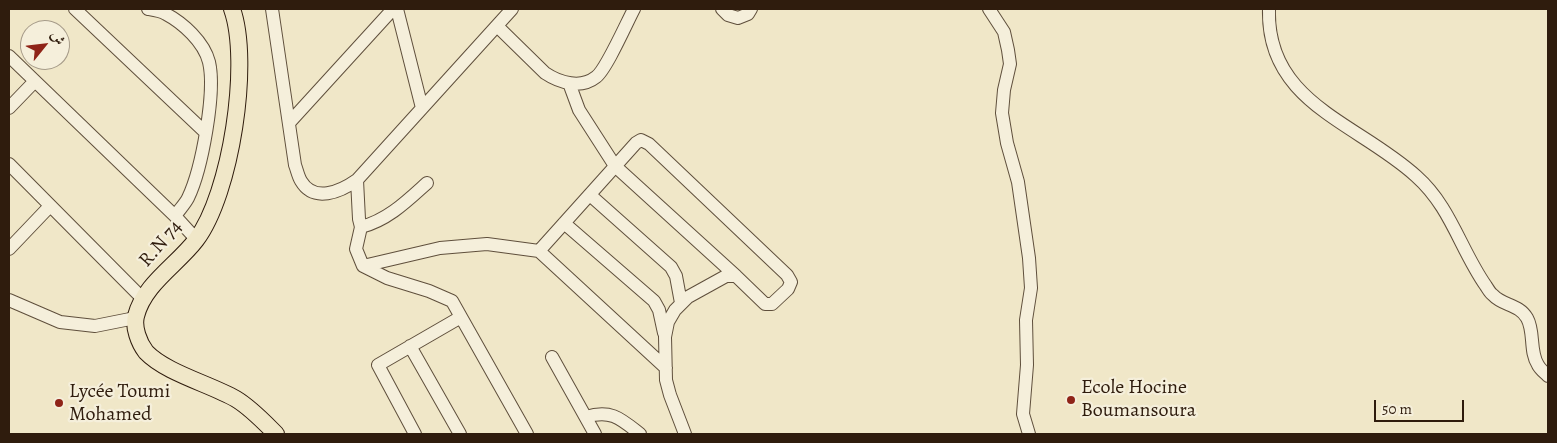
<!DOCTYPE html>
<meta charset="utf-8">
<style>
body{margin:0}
#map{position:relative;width:1557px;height:443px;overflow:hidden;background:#f0e7c8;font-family:Alegreya,Amiri,serif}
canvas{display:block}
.frame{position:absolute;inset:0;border:10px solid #2f1c0d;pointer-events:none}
.north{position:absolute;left:20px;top:20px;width:50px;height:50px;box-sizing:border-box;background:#f5efdb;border:1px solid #a69b89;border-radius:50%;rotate:61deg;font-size:14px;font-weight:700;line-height:20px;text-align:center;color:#2f1c0d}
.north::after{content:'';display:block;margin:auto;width:18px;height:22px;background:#8f2418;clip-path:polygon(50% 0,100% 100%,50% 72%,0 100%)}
.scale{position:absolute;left:1374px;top:400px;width:90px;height:22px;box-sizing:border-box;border:2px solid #2f1c0d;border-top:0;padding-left:6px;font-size:15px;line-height:18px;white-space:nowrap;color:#2f1c0d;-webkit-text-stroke:4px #f5efdb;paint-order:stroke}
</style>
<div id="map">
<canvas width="1557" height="443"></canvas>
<div class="frame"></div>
<div class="north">ش</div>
<div class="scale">50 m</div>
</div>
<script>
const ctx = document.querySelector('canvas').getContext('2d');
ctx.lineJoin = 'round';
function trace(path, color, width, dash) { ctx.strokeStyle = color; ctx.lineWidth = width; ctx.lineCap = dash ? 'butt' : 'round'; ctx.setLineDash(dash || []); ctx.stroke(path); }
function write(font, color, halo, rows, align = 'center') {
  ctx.font = font + ' Alegreya,serif'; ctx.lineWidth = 4.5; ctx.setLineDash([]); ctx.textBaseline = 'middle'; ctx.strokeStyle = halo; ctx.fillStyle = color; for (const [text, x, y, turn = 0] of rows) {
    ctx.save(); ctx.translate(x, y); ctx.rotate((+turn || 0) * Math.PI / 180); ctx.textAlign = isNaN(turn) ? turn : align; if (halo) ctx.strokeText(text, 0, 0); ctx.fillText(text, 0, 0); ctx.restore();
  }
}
const minor = new Path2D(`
 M75,9L206,133
 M148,9C154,10 161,11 166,14C183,23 204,42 209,62C216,92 202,169 188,198C185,204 179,210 175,216
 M272,9L295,165C297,170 298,176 301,181C314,203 340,192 357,180L512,9
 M397,9L422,108
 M722,9L728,15L738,18L748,14L751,9
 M989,9L1004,32L1008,50L1010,64L1004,90L1002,113L1007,143L1018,182L1029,258L1031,288L1026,320L1027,365L1023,414L1029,434
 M1269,9C1266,103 1358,123 1416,176C1451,207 1460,249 1486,286C1488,289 1490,293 1493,295C1503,306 1519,304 1527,318C1535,332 1529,351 1538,365C1540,369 1545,373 1548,376
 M497,26L545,73C560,83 581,89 596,77C606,70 627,22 634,9
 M9,56L175,216L196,239
 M569,83L579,110L615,166L736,276
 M9,108L35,81
 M289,123L393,9
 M9,164L143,299
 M357,180L359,219L361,227C388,220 407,201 427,183
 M590,195L671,267L676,276L681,303
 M564,223L654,301L659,310L664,333
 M361,227L356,249L363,266L387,278L429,291L452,301L461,317
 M9,249L50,206
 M363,266L440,248L487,244L539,251
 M9,300L60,322L95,326L135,318
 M410,346L460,434
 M552,357L595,434
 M666,368L539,251L636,143L641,140L649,144L787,275L791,282L788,289L772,304H765L736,276H726L688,297L675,310L668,322L665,337L666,380L670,395L685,434
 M586,417C611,409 621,419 640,434
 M415,434L378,365L461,317L527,434`);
const major = new Path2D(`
 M232,9C251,62 231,194 196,240C177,265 144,284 136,316C133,327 139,343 146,352C166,373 210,384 236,399C251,408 264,422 276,434`);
const markers = [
 [1071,400,5,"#8f2418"],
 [59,403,5,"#8f2418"]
];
const streetNames = [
 ["R.N 74",161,244,-49]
];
const poiNames = [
 ["Ecole Hocine",1081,388],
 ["Boumansoura",1081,411],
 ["Lycée Toumi",69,392],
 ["Mohamed",69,415]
];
trace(minor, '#5f4f3c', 14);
trace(major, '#2f1c0d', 18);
trace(minor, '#f5efdb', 12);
trace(major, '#f0e7c8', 16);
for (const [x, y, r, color] of markers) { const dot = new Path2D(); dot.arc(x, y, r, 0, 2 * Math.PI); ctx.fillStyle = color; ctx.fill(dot); trace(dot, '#f5efdb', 2); }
write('20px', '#2f1c0d', '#f5efdb', streetNames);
write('20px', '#2f1c0d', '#f5efdb', poiNames, 'left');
</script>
